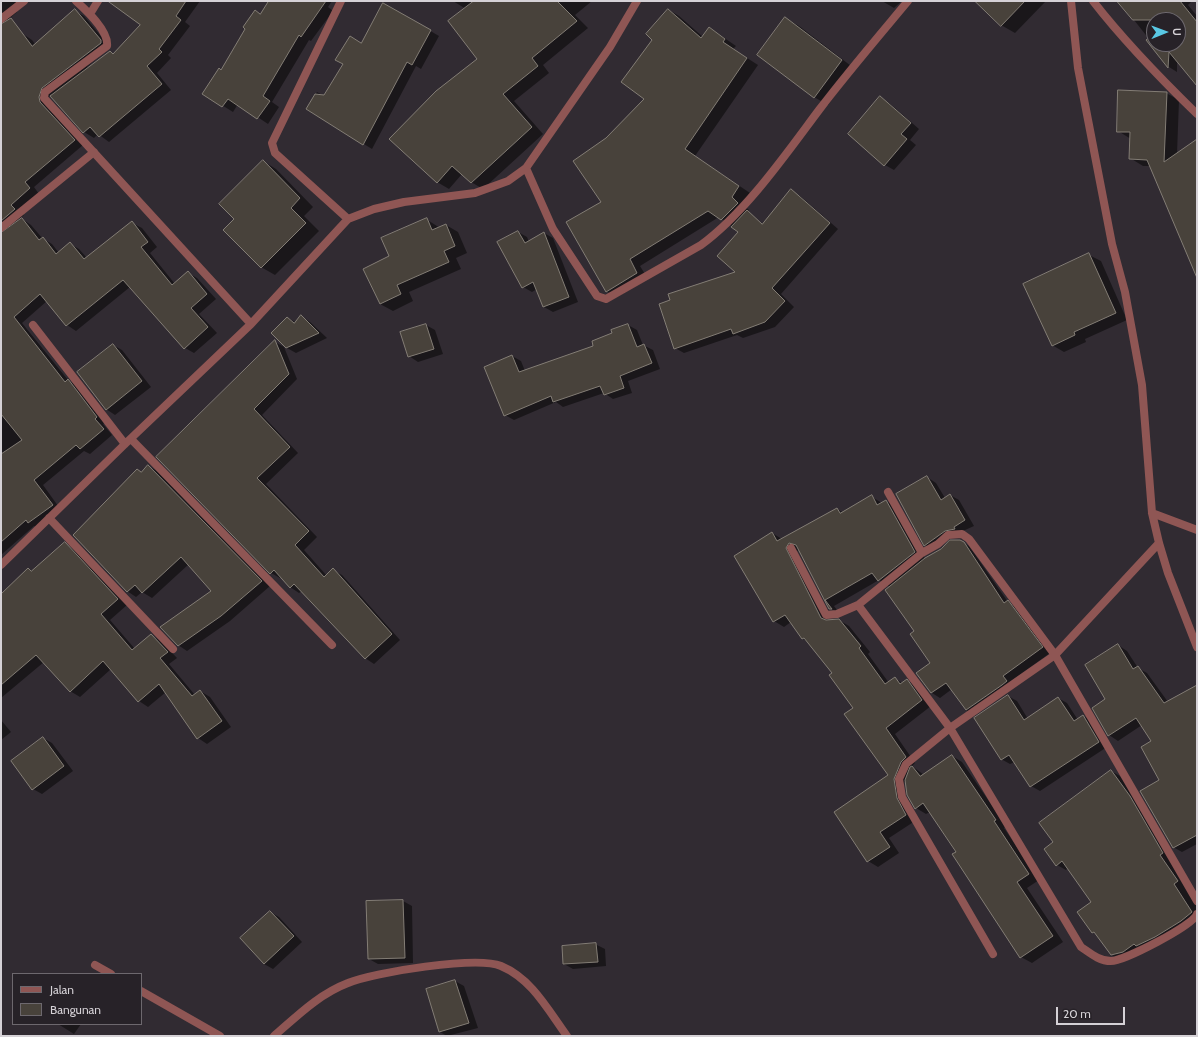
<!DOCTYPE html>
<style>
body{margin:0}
#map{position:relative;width:1198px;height:1037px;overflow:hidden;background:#312b32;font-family:Cabin,sans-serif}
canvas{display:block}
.frame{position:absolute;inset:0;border:2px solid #d5d1d6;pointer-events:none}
.legend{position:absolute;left:12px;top:973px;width:130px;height:52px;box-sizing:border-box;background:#272228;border:1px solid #6d686e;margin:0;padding:5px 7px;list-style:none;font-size:12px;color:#d5d1d6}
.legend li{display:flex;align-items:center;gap:8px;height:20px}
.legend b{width:20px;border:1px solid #6d686e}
.north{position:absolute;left:1146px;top:12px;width:40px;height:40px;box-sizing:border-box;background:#272228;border:1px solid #6d686e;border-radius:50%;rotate:89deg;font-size:11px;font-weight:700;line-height:16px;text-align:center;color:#d5d1d6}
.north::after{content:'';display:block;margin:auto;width:14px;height:18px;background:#59c8e4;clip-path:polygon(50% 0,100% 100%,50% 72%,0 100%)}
.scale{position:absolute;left:1056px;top:1007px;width:69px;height:18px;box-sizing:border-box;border:2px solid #d5d1d6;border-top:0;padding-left:5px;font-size:12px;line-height:14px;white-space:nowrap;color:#d5d1d6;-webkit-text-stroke:3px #272228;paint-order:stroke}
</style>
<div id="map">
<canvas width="1198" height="1037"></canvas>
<div class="frame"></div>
<ul class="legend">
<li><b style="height:5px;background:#8f5654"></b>Jalan</li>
<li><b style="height:11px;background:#48423b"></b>Bangunan</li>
</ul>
<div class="north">U</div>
<div class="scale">20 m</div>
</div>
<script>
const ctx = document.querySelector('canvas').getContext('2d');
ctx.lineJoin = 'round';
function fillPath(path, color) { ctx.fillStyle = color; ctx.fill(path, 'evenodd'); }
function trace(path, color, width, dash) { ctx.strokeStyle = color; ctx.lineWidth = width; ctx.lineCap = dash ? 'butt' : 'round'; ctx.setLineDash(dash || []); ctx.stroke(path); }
const shadow = new Path2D(`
 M1,1H24L15,9L17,12L3,24L1,23Z
 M126,1H200L185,22L190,26L168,55L171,58L157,73L171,90L109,142L98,134L94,138L84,132L51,94L49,96V108L83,145L34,187L39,194L20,210L24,215L6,229L22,219L31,225L43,239L52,244L59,253L70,244L79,249L87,258L132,223L142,228L157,247L150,253L175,284L188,273L197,278L216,299L199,314L217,333L194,353L185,348L130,287L76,331L67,325L47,301L22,323L68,380L77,386L106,422L103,424L112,435L90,454L84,451L43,485L61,510L38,528L34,526L1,555V51L23,34L32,40L35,44L75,11L84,16L110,47L87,67L88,68L110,52L114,54L142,25Z
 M270,1H332L328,7L333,11L311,41L309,40L272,102L279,107L268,124L238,104L233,112L204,94L222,71L255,11L261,14Z
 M453,1H592L575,15L588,28L543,65L549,73L514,101L543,134L483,189L471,182L462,174L449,189L437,182L479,59L466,9Z
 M882,1H902L894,8Z
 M977,1H1046L1015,33L1001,25Z
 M1129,1H1192L1188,5L1197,16V85L1177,61V72L1169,67L1147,41L1149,39L1123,6ZM1154,20H1178V44H1154Z
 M384,4L439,36L421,69L416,66L372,149L307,109L317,92L324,96L345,64L362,44Z
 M669,10L679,16L703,37L710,28L720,35L736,46L733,49L758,65L695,156L750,193L742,204L749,210L747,212L763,224L791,191L800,196L838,229L781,294L794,307L775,327L743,338L737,335L684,353L675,348L737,272L740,232L719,217L640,266L648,279L617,297L606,291L602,203L606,139L645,99L654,40Z
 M785,18L799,26L855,69L828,105L814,97Z
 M1166,93L1179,100L1177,154L1197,140V258L1151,166H1143L1130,158L1131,139L1118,131Z
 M880,98L889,103L919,129L910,140L916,145L894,170L885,165L849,133Z
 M263,161L276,169L313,207L304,216L319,231L275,275L261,267L235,219Z
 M426,219L440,228L446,225L458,232L467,253L456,258L461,269L409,292L413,301L393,311L380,304L390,257Z
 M518,232L527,237L529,242L544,233L553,238L578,302L553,312L544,307L537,289L532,292L523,287Z
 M1089,255L1101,261L1127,320L1085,339L1086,342L1064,352L1052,345Z
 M301,316L310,322L327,338L296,353L287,348L288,318L295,322Z
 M426,325L435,330L443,354L418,362L409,356Z
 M628,325L637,330L643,345L653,350L660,369L628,381L632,393L613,399L604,393L563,407L556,402L514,420L505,415L512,356L521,361L525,371L595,347Z
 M275,342L284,347L297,379L262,415L298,453L266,484L317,537L304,550L327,576L333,570L342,575L400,640L374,664L365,658L302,591L299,593L290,587L281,577L280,578L271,573L157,457Z
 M113,345L122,350L151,387L115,415L106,409Z
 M148,466L157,471L270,586L230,621L187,651L178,645L212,592L189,564L152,598L142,592L136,597L127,591L142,473Z
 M927,477L936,483L945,498L950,495L959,500L974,526L954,535L934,550L925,545Z
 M872,497L882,503L886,501L896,507L925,559L960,541L969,546L1008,602L1016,607L1050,653L1011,681L975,715L966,710L952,689L940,698L932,693L917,673L932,663L890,587L879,580L834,606L840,614L830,608L799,549L795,554L829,621L839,620L849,626L870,652L868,654L889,683L895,679L903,683L907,681L917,686L931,706L895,734L915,763L912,766L924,775L952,756L962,762L1006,826L1004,828L1039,880L1027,888L1063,942L1032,963L1021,957L930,812L926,814L916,808L906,779L903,785L906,805L915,821L889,838L899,853L878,867L868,861L835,813L889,776L855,708L833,673L809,642L803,639L791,622L784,627L774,621L772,533L782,539L837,509L844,513Z
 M65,544L74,549L127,605L110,620L135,649L151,635L161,641L177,658L169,664L195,695L200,691L210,697L231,727L207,744L198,738L166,692L148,707L139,701L111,669L80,697L70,691L44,662L1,698V595L29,569L32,571Z
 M1118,645L1127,651L1138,668L1147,673L1168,702L1197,688V844L1182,852L1173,847L1152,741L1142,725L1118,741L1109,735L1107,699Z
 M1008,696L1017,701L1028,719L1058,698L1067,703L1078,720L1083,716L1092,721L1107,747L1040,791L1031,786L1015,762L1010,764L1001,759Z
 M1,720L11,732L1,740Z
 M43,738L52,743L73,771L42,794L33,789Z
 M1111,771L1120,776L1138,803L1197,903V920L1121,960L1112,955L1098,936L1093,932V902L1068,868L1066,870L1057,865L1055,842Z
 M403,901L412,906L413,963L378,964L369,959Z
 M270,912L279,917L302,942L273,969L264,964Z
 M595,944L605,949L606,966L573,969L564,964Z
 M455,981L464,986L478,1028L447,1036L440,1032L427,990Z
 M58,1024H81L74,1034Z`);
const building = new Path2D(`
 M108,1H186L176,16L181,20L159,49L162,52L147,66L162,84L99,137L90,127L83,133L50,96L110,51L113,54L140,25Z
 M269,1H326L301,37L299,35L263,96L270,101L257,119L228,99L222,107L202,94L219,68L221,70L245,29L243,27L255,10L260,14Z
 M474,1H557L577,21L532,58L538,66L503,94L532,127L471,183L452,166L437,183L389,139L436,91L477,59L448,21Z
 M975,1H1025L1001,26Z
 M1117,1H1180L1197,22V86L1169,52L1168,68L1146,40L1154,33V44H1178V20H1133Z
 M383,3L431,30L412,65L407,62L363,145L306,109L315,94L324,95L343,64L335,60L350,36L361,43Z
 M75,9L101,40V43L42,88L39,97L40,102L75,140L25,182L30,188L11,205L15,209L1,221V24L11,18L32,46Z
 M668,9L701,38L709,27L725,39L723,42L747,58L685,149L739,186L732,197L738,203L721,220L708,211L630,259L637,273L606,292L566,222L601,202L573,161L606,138L644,99L621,82L652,40L646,34Z
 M785,17L842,60L814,98L757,55Z
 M1118,90L1167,92L1164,162L1197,139V278L1147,160L1129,159L1130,132H1117Z
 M880,96L911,123L901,134L907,139L884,166L848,134Z
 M263,160L300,198L291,208L306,223L261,268L223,230L234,219L219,204Z
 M791,189L830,223L772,288L785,301L765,322L733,334L731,329L674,349L659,304L670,300L668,294L735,272L717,256L738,232L731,227L747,210L762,224Z
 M22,218L39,240L43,237L56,254L70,242L84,259L132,221L148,242L141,247L172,285L188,271L207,294L191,308L208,327L184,349L123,280L66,326L40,294L14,317L65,382L68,379L97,417L95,419L104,429L80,449L76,445L34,480L53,505L28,523L26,520L1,542V454L22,440L1,414V233Z
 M427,218L432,230L446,224L455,246L444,251L449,262L397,285L401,294L380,304L363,269L389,256L381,238Z
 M518,231L525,243L544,232L569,297L543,307L533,282L522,288L497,242Z
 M1089,253L1116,313L1074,332L1075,335L1052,346L1023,284Z
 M301,315L319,333L286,348L271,333L287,317L294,323Z
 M426,324L434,349L408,357L400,332Z
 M628,324L637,347L644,344L652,363L620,376L624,388L604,395L600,386L553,402L551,396L504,416L484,367L512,355L519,372L593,346L592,341L612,333L611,330Z
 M275,340L289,374L254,409L290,447L257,478L309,531L295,545L324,577L333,568L392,634L365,659L294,584L290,588L274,570L270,574L156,457Z
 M113,344L142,381L106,410L77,372Z
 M148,465L262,581L221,616L178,646L160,627L211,591L181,557L142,593L135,585L127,592L73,535L137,469L141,472Z
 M927,476L941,500L950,494L965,520L954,527L955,529L945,531L924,546L896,494Z
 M872,495L877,505L886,500L915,552L878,581L872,573L825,600L832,609H829L796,545L789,543L786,548L821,618L826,620L839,619L861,646L859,648L885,684L895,677L900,684L907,679L922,700L886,728L906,757L901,762L894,779L897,798L906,815L880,832L890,847L867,862L834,812L888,775L844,714L853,708L829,675L832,673L804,638L802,639L785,615L773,622L734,556L772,532L777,541L837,508L840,513Z
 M950,540H960L964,542L1004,603L1008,600L1043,647L1003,676L1007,681L1002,685L966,710L946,683L931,693L916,673L930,663L910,634L914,631L885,590L925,558L941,549Z
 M65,542L118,599L101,614L132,650L151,634L168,652L160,658L192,696L200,690L222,721L197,739L159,684L138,702L103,661L70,692L36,655L1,685V594L28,568L31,571Z
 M1118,644L1133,669L1138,666L1164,703L1197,685V835L1173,848L1140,791L1159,780L1141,747L1151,741L1136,718L1108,736L1092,708L1105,699L1085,665Z
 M1008,695L1024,720L1058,697L1074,721L1083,715L1099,742L1030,787L1009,755L1001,760L974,718Z
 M43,737L64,766L32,790L11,761Z
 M952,755L996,820L994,821L1029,874L1017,882L1053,936L1020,958L952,854L956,852L923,803L915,809L907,795L905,780L910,767L912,766L920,776Z
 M1111,770L1130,796L1163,853L1160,855L1178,881L1174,884L1192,912L1181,921L1155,937L1136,946L1134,944L1123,952L1111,955L1094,932L1092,933L1077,912L1091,902L1062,861L1056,866L1044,849L1053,842L1039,823Z
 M403,900L405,958L368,959L366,901Z
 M270,911L294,936L264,964L240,938Z
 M596,943L598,962L563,964L562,946Z
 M455,980L469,1023L439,1032L426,989Z`);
const minor = new Path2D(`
 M76,1C86,10 109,31 107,46L45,92L44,98L251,324
 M341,1L272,143L275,153L348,219
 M1071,1L1078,68L1112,244L1125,292L1142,385L1152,513L1159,543L1168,573L1197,647
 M1093,1C1124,41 1160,78 1197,114
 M90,14L98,1
 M1,19L24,1
 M526,168L553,229L597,296L606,299L701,245C746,212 786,154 819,110C848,72 878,37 908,1
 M1,228L94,152
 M33,325L125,444
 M131,439L332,645
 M888,492L922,553
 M1152,513L1197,530
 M49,518L173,649
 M791,548L826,615L837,614L858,605
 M1,565L125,444L251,324L348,219L374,209L404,202L475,193L508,181L526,168L610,47L637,1
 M1197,901L1055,655L969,539L962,534L948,535L938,544L922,553L858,605L950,728L1081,947C1090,953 1099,961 1111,961C1124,961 1194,925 1197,914
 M993,954L902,797L899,779L906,764L950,728L1055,655L1159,543
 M95,965L111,974
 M141,991L220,1036
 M274,1036C297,1016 319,994 348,983C374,972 477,956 501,966C532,979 548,1010 567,1036`);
fillPath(shadow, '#0007');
fillPath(building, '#48423b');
trace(building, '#837d75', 1);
trace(minor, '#8f5654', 8);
</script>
